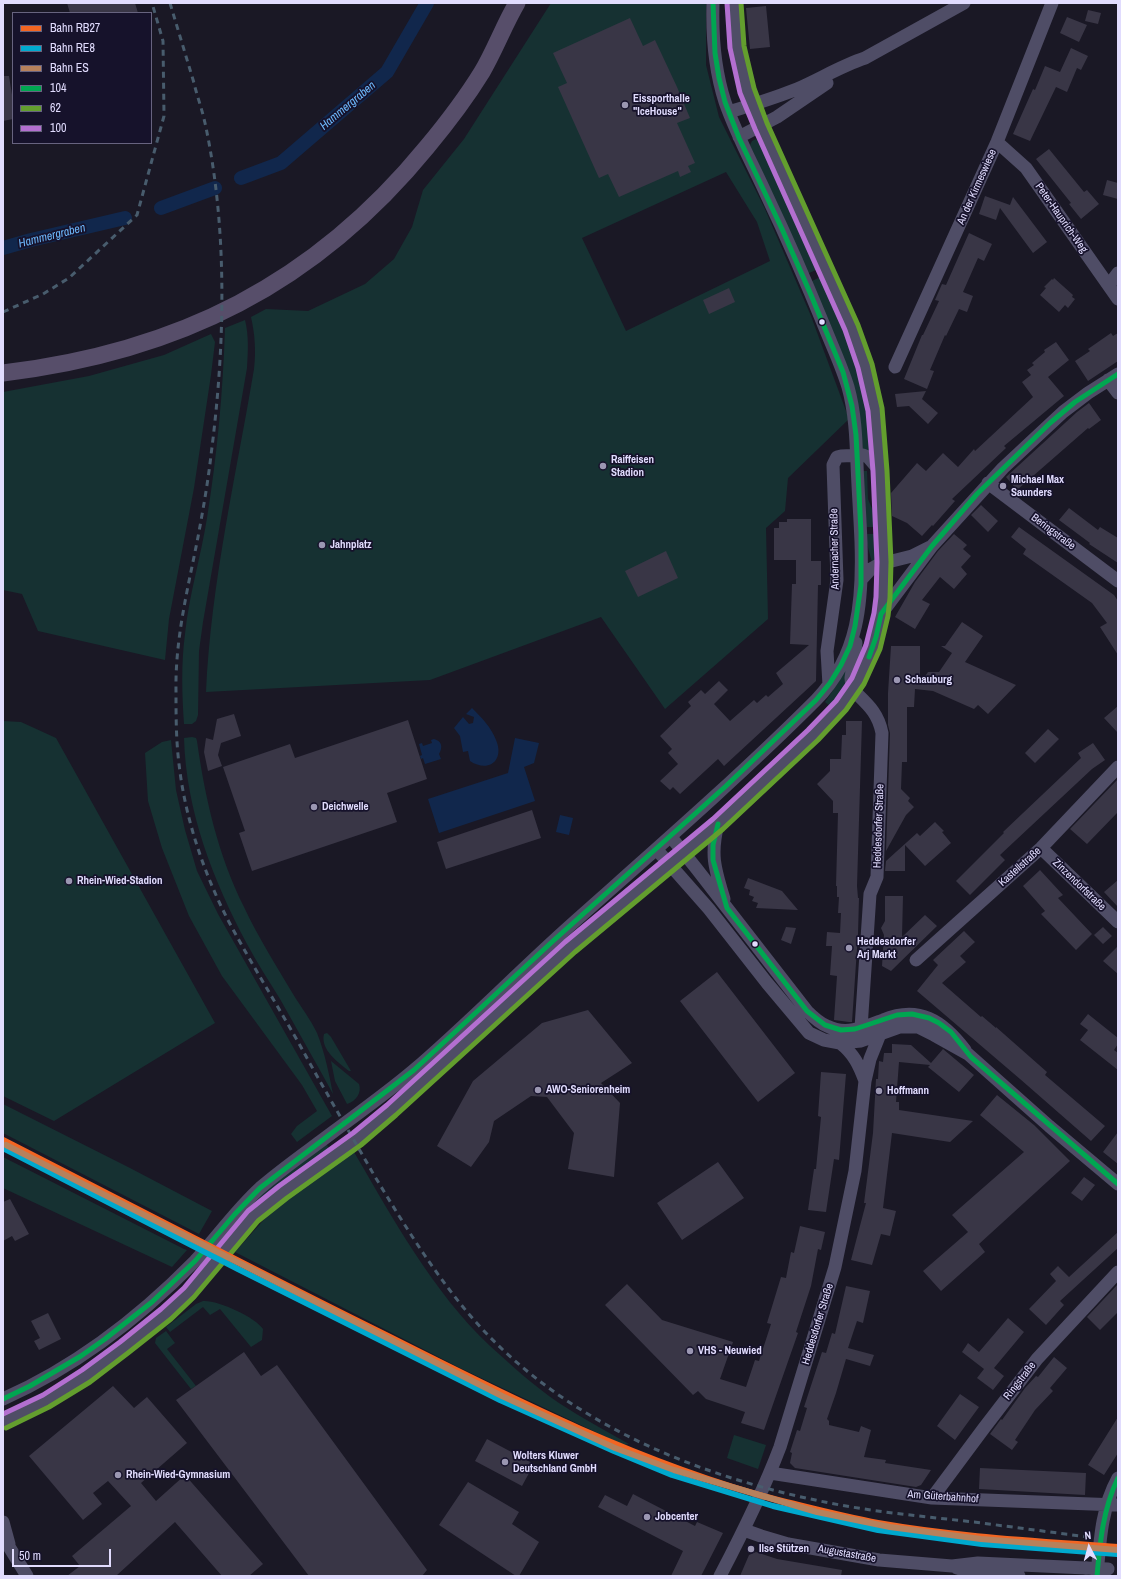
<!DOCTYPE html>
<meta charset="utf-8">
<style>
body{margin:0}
#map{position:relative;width:1121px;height:1579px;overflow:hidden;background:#1a1825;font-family:"Archivo Narrow",sans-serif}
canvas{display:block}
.frame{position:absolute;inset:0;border:4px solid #e1dcfe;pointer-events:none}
.legend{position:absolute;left:12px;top:12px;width:140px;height:132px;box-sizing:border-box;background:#16122b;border:1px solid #67637f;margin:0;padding:5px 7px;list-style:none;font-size:12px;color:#e1dcfe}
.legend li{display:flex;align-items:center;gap:8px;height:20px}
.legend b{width:20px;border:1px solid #67637f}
.north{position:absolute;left:1069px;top:1527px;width:40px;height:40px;-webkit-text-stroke:3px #16122b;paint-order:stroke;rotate:354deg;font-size:11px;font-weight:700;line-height:16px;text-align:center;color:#e1dcfe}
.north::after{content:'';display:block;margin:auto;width:14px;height:18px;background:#e1dcfe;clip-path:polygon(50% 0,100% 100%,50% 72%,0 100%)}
.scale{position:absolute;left:12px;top:1549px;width:99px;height:18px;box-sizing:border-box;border:2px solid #e1dcfe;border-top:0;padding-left:5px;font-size:12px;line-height:14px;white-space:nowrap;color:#e1dcfe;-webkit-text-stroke:3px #16122b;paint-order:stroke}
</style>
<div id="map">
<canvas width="1121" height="1579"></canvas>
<div class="frame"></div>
<ul class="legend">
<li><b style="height:5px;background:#f26522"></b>Bahn RB27</li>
<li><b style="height:5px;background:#00a9ce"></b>Bahn RE8</li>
<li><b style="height:5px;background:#b6815c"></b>Bahn ES</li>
<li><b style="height:5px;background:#00a651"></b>104</li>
<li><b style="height:5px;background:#639e2e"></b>62</li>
<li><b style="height:5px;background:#b36fd0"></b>100</li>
</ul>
<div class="north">N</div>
<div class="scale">50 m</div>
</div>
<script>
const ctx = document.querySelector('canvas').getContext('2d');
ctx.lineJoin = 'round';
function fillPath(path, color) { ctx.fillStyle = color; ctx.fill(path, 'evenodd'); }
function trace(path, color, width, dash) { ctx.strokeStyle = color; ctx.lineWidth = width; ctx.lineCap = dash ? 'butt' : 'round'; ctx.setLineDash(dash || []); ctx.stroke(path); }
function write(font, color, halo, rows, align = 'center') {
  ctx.font = font + ' "Archivo Narrow",sans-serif'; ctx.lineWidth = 3.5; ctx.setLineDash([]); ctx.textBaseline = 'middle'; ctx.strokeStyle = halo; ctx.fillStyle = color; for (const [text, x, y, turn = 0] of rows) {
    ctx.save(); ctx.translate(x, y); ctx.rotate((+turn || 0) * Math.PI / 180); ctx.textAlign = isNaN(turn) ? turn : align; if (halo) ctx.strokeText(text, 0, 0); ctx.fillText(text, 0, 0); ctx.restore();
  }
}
const green = new Path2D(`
 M551,3H706V65L719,117L765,209L811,316L849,419L788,478L785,511L766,528L768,619L665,709L601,617L430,680L206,692C211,583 236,476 254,369C256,351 255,335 251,317L266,309L308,311L365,284L394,259L412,227L423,190L464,139ZM726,172L757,222L770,261L626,331L582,238Z
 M756,139L760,141L818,269L807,274L750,145L752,141Z
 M822,276C834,304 848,332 857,361C867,393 871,425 874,458L863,451L859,412L810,282Z
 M245,320C249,336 248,351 247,368L203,622L199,651L198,715L196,721L192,724H184C182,694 181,664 185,634C189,595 201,556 207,518C217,455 223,392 225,328Z
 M211,334L215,342L211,375L194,488L169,619L165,660L38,631L22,594L3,590V392L89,376L164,355Z
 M863,471H867L868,499L875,516V527H865Z
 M866,534H876V565L873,566L867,544Z
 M847,666L850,673L845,688L831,707L825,702L838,683Z
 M3,721L21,722L56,738L215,1023L54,1121L3,1096Z
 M192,737L196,738L197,741C205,798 218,855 244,907C258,937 276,965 293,994C301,1007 311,1020 317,1033C325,1053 329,1074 333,1094C316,1063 298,1031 280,999C269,981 257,963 247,944C213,880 186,811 184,738Z
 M171,740L176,790L185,830L197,871L218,914L332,1116L297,1142L291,1134L297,1126L317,1111L302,1085L222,976L189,916L162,848L148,801L145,753L162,742Z
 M327,1033L331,1037L351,1071H349C339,1063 320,1050 324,1034Z
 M331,1061L359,1084C362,1093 356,1101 347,1104L335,1081Z
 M3,1104L130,1168L212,1211L199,1234L3,1133Z
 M325,1142L331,1151L241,1223L240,1218L265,1189Z
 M354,1152C392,1217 433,1292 489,1345C511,1365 534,1386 559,1403C582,1418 606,1431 629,1444L623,1445L458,1367L235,1252L269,1214L291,1195Z
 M3,1157L184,1249L187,1250L172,1267L3,1188Z
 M203,1301C218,1300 255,1317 263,1329L262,1340L251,1347L220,1309L210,1315L203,1307L170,1332L166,1327L196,1304Z
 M166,1331L175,1343L167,1349L196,1386L191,1389L155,1343L156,1338Z
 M734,1435L766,1445L758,1469L727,1458Z`);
const water = new Path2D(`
 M472,708C482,718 491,727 496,740C505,761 488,773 470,761L468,751L463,752L460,736L454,728L463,717L469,724L473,723L474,717L466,714Z
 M515,738L539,743L534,763L524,767L535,801L439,833L428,799L508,773Z
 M434,739C442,741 443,747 439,754L441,759L425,764L423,758L421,759L420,756L422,755L419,744L422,743L423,746L432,743L431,740Z
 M560,815L573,818L569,835L556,832Z`);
const canal = new Path2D(`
 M241,178L281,163L387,72L427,3
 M161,208L215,188
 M3,248L31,240L125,218`);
const building = new Path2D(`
 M67,3H135L138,13H70Z
 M766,6L770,47L750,49L746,8Z
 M1088,10L1101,13L1098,24L1085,21Z
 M1067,17L1087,25L1079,42L1060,33Z
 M630,18L643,46L655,40L677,87L690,118L677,123L695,163L688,166L691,172L680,177L678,171L619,197L608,174L599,178L558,87L567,83L553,53Z
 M1071,48L1088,56L1081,70L1077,68L1067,92L1056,87L1030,141L1013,134L1033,89L1035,90L1045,66L1060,72Z
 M3,76H9L13,101V119L3,121Z
 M1049,149L1084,192L1087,190L1099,204L1081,219L1069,204L1071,203L1036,159Z
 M1107,180L1118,183V199L1103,195Z
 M985,196L1010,205L1013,197L1047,242L1033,253L1000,208L996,220L979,214Z
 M969,233L992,244L984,261L978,258L963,292L973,296L967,312L959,309L946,336L945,335L930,370L934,371L927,389L904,379L922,335H923L939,301L935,300L942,284L946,285Z
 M1054,278L1073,295L1072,297L1075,299L1068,308L1065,305L1059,312L1040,295L1046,288L1044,287L1052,279L1053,280Z
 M729,288L735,302L709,314L703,300Z
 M1111,333L1113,336L1118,333V361L1088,381L1075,361L1090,351L1088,349Z
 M1056,342L1069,360L1048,377L1064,396L1004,446L1006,448L952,499L955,501L933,526L932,525L922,536L907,523L892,516L891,493L917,463L926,471L943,453L958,467L974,449L975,451L1033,397L1022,382L1031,375L1027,370L1034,365L1032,363L1045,352L1044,350Z
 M926,391L922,399L938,413L928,424L909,406L897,407L895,394Z
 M1089,403L1101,420L1089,429L1088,428L1017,490L1006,477L1077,412Z
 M981,505L998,521L988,532L971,515Z
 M1069,508L1098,530L1100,527L1118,538V563L1089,544L1090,543L1059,520Z
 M787,519H811V561H821V585H818L816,681L724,766L718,759L680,794L673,787L670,790L660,781L678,764L668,753L672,749L660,736L691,706L688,702L701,690L705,694L719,681L728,690L714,704L730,721L754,700L757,703L766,695L768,697L783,684L776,673L809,645L790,644L792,584H796V560H774V528H779V522H787Z
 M1019,527L1114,595L1118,601V655L1100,627L1107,623L1092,603L1023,554L1026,549L1011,537Z
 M954,534L967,545L963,549L971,556L961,567L967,574L954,589L940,577L922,600L930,604L915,629L895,617L915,582L938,551Z
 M666,551L678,578L638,597L625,571Z
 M962,622L983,636L965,662L1016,685L988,714L978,705L974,709L933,691L915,689L914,707H907V762H902L901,789L910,798L908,801L914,807L906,815L886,851L890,733L888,725V693L891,646H920V684L928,672H939L952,653L941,646H947H945Z
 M1118,706V733L1104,718Z
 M234,714L241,736L221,743L218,755L222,766L208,771L204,752L206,738L213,740L217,719Z
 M408,720L427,779L387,793L397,822L252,871L239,833L245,831L223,767L290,744L295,758Z
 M846,721H862L857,886L858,898H859L858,934L852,1022H849L834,1020L837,976L830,975L832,946H826L827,932L840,933L841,913H838L839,897H837V886H836L838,813H833V801L817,784L830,771V759H841L842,735H846Z
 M1048,729L1059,739L1035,763L1025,753Z
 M1093,743L1105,760L1092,769L1000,855L1005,860L970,895L956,881L1004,833L1003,832L1081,758L1078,753Z
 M1118,779V812L1087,844L1070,829Z
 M532,810L541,838L446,869L437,842Z
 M935,822L944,831L942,832L951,843L925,866L905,845V871H885L886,861L917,833L920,836Z
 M1040,870L1063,895L1058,898L1092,934L1076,950L1041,914L1045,911L1023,886Z
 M748,878L782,891L798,910L756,908L758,903L752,901L754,897L749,895L750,890L744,888Z
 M1118,880V907L1104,892Z
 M885,896H903L902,937L925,915L937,926L891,971L882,966L884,935L881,928L885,921Z
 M786,927L796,928L791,944L781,940Z
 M1103,927L1112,936L1103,944L1094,935Z
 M964,931L975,942L960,956L966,962L942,983L981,1017L982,1016L996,1028V1027L1047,1072L1045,1075L1105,1126L1091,1141L1020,1079L917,991L938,965L933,960Z
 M1118,946V974L1103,961Z
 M717,972L795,1073L758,1102L680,1001Z
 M588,1010L632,1063L601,1083L620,1103L614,1177L568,1169L574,1133L547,1097L531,1096L494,1121L489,1142L471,1167L437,1146L473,1081L542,1023Z
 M1088,1014L1118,1038V1044L1114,1050L1118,1053V1070L1080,1040L1088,1030L1080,1024Z
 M892,1044L911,1045L931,1063L943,1049L974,1075L959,1092L928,1067L930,1065L899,1062L896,1102H899V1110L973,1121L950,1142L892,1133L883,1208L896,1211L890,1236L881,1234L872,1265L851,1260L866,1203H864L873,1133L876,1079H878L879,1061L883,1062L884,1053H892Z
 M821,1072L846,1074L839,1160L834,1159L826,1212L808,1210L814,1169H816L821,1117L818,1116Z
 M997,1095L1034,1125L1070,1161L979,1244L985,1252L941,1291L923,1271L968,1232L952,1215L1024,1152L980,1115Z
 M1118,1132V1164L1103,1152Z
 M718,1162L744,1198L682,1240L657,1203Z
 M1084,1177L1095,1185L1082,1201L1071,1193Z
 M10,1199L29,1234L15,1241L12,1236L3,1241V1202Z
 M800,1226L825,1232L821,1250L818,1249L811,1286L796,1332L798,1333L764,1430L741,1423L745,1412L706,1399L698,1391L693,1395L605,1305L627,1284L662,1320L733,1342L720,1379L746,1387L755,1360L759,1361L771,1324L767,1323L781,1277L786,1278L791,1252L794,1253Z
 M1118,1232V1248L1060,1301L1064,1305L1046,1325L1029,1309L1056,1281L1050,1274L1058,1266L1069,1277Z
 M1118,1284V1312L1100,1330L1087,1317Z
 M846,1286L870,1291L863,1323L857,1321L848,1348L874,1355L870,1366L846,1359L836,1393L827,1419L829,1421V1425L859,1432L861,1426L871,1430L864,1457L886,1460L885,1463L931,1470L921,1485L916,1487L795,1468L790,1463L792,1453L790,1452L797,1430L800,1431L807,1408L804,1407L822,1352L826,1353L832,1333L835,1334Z
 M48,1313L61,1339L39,1350L34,1341L40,1338L31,1321Z
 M1008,1318L1024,1332L994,1368L1004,1376L993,1390L977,1378L984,1369L962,1352L968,1343L979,1352Z
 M244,1352L261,1376L277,1365L427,1570L422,1576H309L176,1400Z
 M1054,1357L1067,1368L1050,1388L1053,1391L1035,1410L1015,1440L1018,1442L1012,1450L990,1434L1001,1419L1002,1420L1025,1388L1036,1376L1038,1377Z
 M113,1386L134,1408L147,1397L187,1443L141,1483L156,1501L185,1475L263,1564L249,1576H222L175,1522L116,1576H67L80,1566L72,1556L131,1506L108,1481L93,1493L102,1504L83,1520L29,1456Z
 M960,1394L979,1407L955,1440L937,1426Z
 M1118,1417V1453L1104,1475L1088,1465Z
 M487,1439L534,1464L522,1486L475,1461Z
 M980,1468L1086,1473L1085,1495L979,1489Z
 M468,1482L519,1512L512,1524L539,1542L519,1576H516L439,1525Z
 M633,1494L695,1526L697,1522L723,1533L701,1576H671L683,1551L598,1507L605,1495L627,1506Z
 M756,1552L777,1559L842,1570L841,1576H740L749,1555Z`);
const minor = new Path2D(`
 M729,112C751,105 775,98 797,89C820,79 841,66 865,58L964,3
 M739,137L777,117L827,83
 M997,142L1026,168L1118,299
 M1109,285L1118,273
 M895,367L997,142L1052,3
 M1108,380L1118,393
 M988,483L1118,581
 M861,580L871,569L880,564L912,556L930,547
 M881,614L932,546L1003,468L1063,412L1088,393L1118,374
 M856,643L851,678L852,689C867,704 878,712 882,733L877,877L870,894L861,1028
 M829,685L827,651L837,580L833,465L837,457L841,456L863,455L868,457L880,471
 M718,824C710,855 715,869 724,899
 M671,837L696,868L807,1011C813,1017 819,1023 827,1026C846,1036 865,1027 883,1020C919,1005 943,1021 965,1050
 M1041,848L1118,922
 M657,850L709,909L767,983L809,1033L824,1040L840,1043L861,1041L900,1027H918L934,1035L968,1054L1049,1126L1118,1184
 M916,960L1041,848L1118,767
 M840,1043C854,1054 859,1065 865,1081
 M3,1399C75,1367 140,1317 195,1261C217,1237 236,1210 260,1188C283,1168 308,1151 333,1132C360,1112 388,1092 414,1070C469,1023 519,971 573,923C655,850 738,778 816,700C859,656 863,600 861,542C860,516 858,490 857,464C856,438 855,412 848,387C842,367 833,348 825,328C807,284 788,240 767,196C753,165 736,134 725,102C715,71 712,36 713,3
 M3,1422L46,1401L86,1376L124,1348L166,1314L189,1293L253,1216L283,1192L357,1139L392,1110L570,947L647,884L718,824L813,735L841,705L858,681L873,647L881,614L883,598L884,562L880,471L875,410L865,366L851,327L761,126L747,90L737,47L734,3
 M770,1473L932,1498L1118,1505
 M932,1498L984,1428L1037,1359L1118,1272
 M3,1522L9,1544
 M744,1530L761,1536L788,1544L879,1560L952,1566L978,1563L1086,1568
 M3,1537L27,1576
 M957,1568L971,1572L1019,1576
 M720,1576C742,1534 763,1492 780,1447L835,1267L855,1171L865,1081L870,1059L880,1034
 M1097,1576C1100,1541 1101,1509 1118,1478`);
const major = new Path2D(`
 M3,373C178,352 315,284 427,147C447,123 466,98 482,72C495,50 504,25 517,3`);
const rail = new Path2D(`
 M170,3C178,30 186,56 194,83C197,96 202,109 205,123C228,229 225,347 211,455C208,482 203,510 198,537C188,588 175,639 176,691C176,715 176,740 179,764C185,818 204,874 229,922C252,965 278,1006 302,1049C325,1091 350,1133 374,1175C403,1223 432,1270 468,1313C561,1423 701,1479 840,1505C884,1513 929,1517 974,1522C1012,1527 1050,1532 1088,1537
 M3,312L43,294L69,278L137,215L164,116L163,41L152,3`);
const minorBridge = new Path2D(`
 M1086,1568L1108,1569`);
const bus1 = new Path2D(`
 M869,657L876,637L881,614L932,546L977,494L1050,423L1075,402L1118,374
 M718,824L713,845V860L727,908L807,1011L825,1025L841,1030L855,1029L897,1015L912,1014L929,1018L939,1023L951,1032L971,1057L1118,1184
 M3,1399L30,1386L81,1356L105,1339L152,1302L195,1261L235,1214L260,1188L414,1070L553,941L726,786L816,700L830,683L841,665L850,646L855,626L861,585V532L856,435L852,406L843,372L811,295L782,229L739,138L725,102L719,78L715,53L713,3
 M1097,1576C1100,1542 1103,1509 1118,1478`);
const bus2 = new Path2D(`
 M6,1428L49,1407L90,1382L128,1353L171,1319L194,1297L258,1221L287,1198L361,1145L396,1115L575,952L723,829L818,740L846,710L864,684L880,649L888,616L890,598L891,562L887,471L882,408L872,364L858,325L767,123L754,88L744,46L741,3`);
const bus3 = new Path2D(`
 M3,1414L43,1395L82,1370L120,1342L161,1309L184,1288L248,1211L279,1186L353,1133L387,1105L565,942L713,819L808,730L836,701L852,678L866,645L874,613L876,597L877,562L873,471L868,411L858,368L845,330L755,129L740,93L730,48L727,3`);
const rail1 = new Path2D(`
 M3,1140C132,1206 260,1273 390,1337C515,1400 642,1464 778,1500C811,1508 845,1517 878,1523C957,1537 1038,1541 1118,1547`);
const rail2 = new Path2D(`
 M3,1148L238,1269L500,1400L614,1451L672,1475L773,1506L878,1530L982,1544L1117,1554`);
const rail3 = new Path2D(`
 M6,1145L502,1396L615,1448L674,1470L817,1512L890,1527L981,1539L1118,1550`);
const markers = [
 [625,105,4,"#9b97b2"],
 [822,322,3.5,"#e1dcfe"],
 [603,466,4,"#9b97b2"],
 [1003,486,4,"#9b97b2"],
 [322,545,4,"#9b97b2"],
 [897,680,4,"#9b97b2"],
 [314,807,4,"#9b97b2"],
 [69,881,4,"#9b97b2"],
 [755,944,3.5,"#e1dcfe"],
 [849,948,4,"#9b97b2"],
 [538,1090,4,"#9b97b2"],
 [879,1091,4,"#9b97b2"],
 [690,1351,4,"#9b97b2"],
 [505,1462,4,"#9b97b2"],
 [118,1475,4,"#9b97b2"],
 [647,1517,4,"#9b97b2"],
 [751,1549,4,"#9b97b2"]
];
const poiNames = [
 ["Eissporthalle",633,99],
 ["\"IceHouse\"",633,112],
 ["Raiffeisen",611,460],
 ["Stadion",611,473],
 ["Michael Max",1011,480],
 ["Saunders",1011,493],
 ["Jahnplatz",330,545],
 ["Schauburg",905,680],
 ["Deichwelle",322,807],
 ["Rhein-Wied-Stadion",77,881],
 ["Heddesdorfer",857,942],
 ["Arj Markt",857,955],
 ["AWO-Seniorenheim",546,1090],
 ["Hoffmann",887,1091],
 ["VHS - Neuwied",698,1351],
 ["Wolters Kluwer",513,1456],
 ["Deutschland GmbH",513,1469],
 ["Rhein-Wied-Gymnasium",126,1475],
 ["Jobcenter",655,1517],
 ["Ilse Stützen",759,1549]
];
const streetNames = [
 ["An der Kirmeswiese",977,187,-66],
 ["Peter-Hauprich-Weg",1061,218,55],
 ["Beringstraße",1053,532,37],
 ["Andernacher Straße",835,549,-91],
 ["Heddesdorfer Straße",879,826,-88],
 ["Kastellstraße",1020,867,-42],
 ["Zinzendorfstraße",1079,885,44],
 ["Heddesdorfer Straße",818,1324,-73],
 ["Ringstraße",1020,1381,-52],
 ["Am Güterbahnhof",943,1497,4],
 ["Augustastraße",847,1554,10]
];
const waterNames = [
 ["Hammergraben",348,106,-40],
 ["Hammergraben",52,236,-14]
];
fillPath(green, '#163132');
fillPath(water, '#11274c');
trace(canal, '#11274c', 14);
fillPath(building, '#393646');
trace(minor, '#4f4d66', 13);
trace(major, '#574e6a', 17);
trace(rail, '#485c6d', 3, [6, 5]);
trace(minorBridge, '#4f4d66', 13);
trace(bus1, '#00a651', 5);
trace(bus2, '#639e2e', 5);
trace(bus3, '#b36fd0', 5);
trace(rail1, '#f26522', 6);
trace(rail2, '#00a9ce', 6);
trace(rail3, '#b6815c', 6);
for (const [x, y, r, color] of markers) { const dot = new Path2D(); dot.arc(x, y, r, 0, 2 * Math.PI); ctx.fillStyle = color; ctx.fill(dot); trace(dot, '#16122b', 1.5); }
write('bold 11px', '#e1dcfe', '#16122b', poiNames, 'left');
write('11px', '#e1dcfe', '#16122b', streetNames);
write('italic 12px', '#6db8fc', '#16122b', waterNames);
</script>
